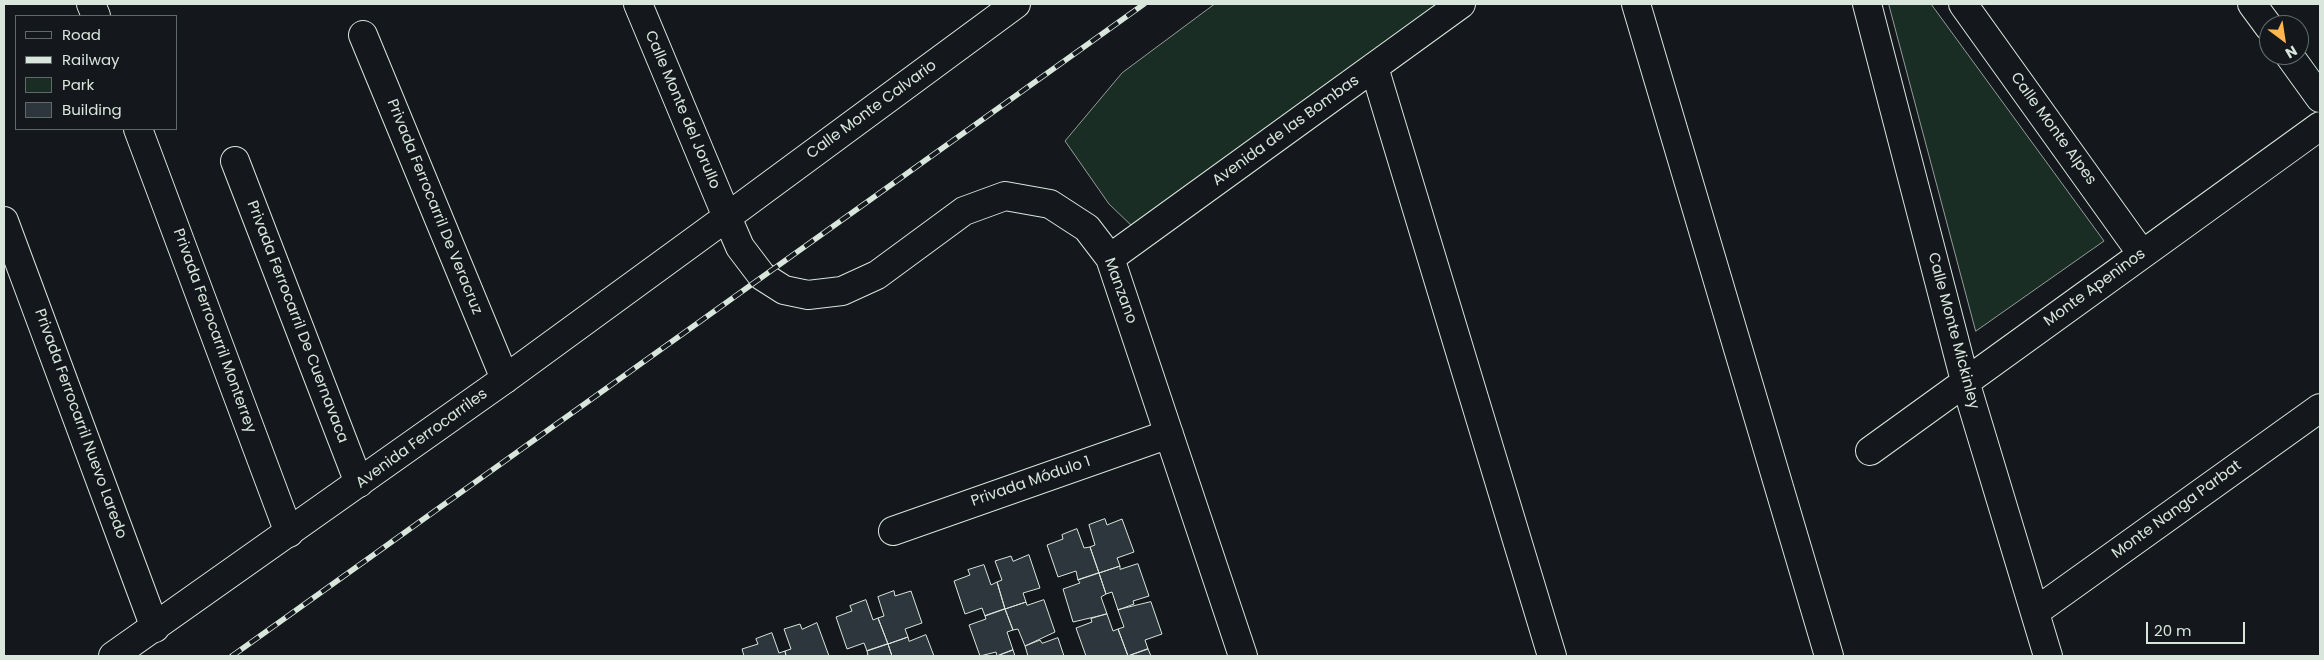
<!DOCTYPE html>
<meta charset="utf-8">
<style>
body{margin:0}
#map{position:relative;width:2324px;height:660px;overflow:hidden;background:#14181c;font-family:Poppins,sans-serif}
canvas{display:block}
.frame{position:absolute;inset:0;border:5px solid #d8e6dc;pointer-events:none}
.legend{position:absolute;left:15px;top:15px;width:162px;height:115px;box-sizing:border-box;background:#14181c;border:1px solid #626a69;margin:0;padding:6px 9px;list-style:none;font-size:15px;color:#d8e6dc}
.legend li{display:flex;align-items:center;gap:10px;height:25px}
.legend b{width:25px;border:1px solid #626a69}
.north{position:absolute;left:2259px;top:15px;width:50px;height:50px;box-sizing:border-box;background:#14181c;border:1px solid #626a69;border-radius:50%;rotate:149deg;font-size:14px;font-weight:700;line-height:20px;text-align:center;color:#d8e6dc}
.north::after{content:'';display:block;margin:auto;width:18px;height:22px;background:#ffb74d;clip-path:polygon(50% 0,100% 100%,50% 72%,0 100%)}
.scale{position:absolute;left:2146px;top:622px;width:99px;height:22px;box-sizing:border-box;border:2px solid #d8e6dc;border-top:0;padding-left:6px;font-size:15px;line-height:18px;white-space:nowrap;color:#d8e6dc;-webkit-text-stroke:4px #14181c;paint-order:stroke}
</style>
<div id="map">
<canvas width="2324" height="660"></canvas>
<div class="frame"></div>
<ul class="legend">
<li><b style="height:6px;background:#14181c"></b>Road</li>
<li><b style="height:6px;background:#d8e6dc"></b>Railway</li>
<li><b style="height:14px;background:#1a2d24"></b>Park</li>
<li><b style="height:14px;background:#2c363c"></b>Building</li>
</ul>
<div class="north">N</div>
<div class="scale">20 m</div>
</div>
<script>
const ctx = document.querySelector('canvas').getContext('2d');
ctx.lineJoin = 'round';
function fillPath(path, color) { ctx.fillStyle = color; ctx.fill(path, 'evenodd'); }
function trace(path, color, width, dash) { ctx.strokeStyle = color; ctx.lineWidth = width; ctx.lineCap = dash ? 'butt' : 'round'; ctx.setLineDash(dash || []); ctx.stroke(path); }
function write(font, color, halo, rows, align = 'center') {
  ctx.font = font + ' Poppins,sans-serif'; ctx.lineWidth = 4; ctx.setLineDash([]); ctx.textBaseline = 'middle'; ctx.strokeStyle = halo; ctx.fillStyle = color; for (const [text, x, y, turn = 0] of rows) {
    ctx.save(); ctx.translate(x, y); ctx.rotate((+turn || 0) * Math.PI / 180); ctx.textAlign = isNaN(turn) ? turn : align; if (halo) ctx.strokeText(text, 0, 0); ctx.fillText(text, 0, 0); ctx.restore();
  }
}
const green = new Path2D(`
 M1215,4H1444L1134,228L1109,204L1065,141L1122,73Z
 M1889,4H1931L2104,241L1976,331Z`);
const building = new Path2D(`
 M1105,519L1107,525L1122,519L1134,552L1117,558L1120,566L1099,573L1090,547L1095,545L1089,525Z
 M1077,529L1084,548L1090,547L1099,573L1078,580L1076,571L1058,577L1047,545L1063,539L1062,535Z
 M1029,555L1040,588L1023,593L1026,602L1005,609L997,582L1002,580L995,561L1011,556L1013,561Z
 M1138,564L1149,596L1133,601L1134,604L1118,610L1112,592L1106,594L1099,573L1120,566V569Z
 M984,565L991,585L997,582L1005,609L985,616L982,608L965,614L954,581L970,575L968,570Z
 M1099,573L1106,594L1101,597L1107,614L1073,622L1063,589L1080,583L1078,580Z
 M894,591L895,596L911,591L922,623L905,629L908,637L888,644L878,618L884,616L878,597Z
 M866,600L873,620L878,618L888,644L867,651L864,643L847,649L836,617L852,611L850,606Z
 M1044,600L1055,632L1025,646L1018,629L1013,630L1005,609L1026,602L1027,605Z
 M1151,602L1162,634L1145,640L1148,649L1128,656L1118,629L1124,627L1118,610Z
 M1005,609L1013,630L1007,632L1013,650L997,656L996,652L980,656L969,625L986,619L985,616Z
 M1107,614L1113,631L1118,629L1128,656H1086L1076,628L1092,622L1091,619Z
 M817,623L829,656H786L785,651L791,649L784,629L800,624L802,629Z
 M772,633L779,653L785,651L786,656H744L742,649L758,644L756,639Z
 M926,635L934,656H892L888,644L908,637L909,641Z
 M1058,638L1064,656H1028L1025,646L1040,640L1042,643Z
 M888,644L892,656H864L868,655L867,651Z
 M1148,649L1151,656H1128Z
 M1013,650L1015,656H997Z`);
const minor = new Path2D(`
 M91,4L96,16
 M1016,4L727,217L740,247L762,276L784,290L808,295L842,291L877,275L964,211L1005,196L1050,204L1087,228L1110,258L1243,656
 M1636,4L1829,656
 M1867,4L1965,381L2048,656
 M1963,4L2142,254
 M2252,4L2269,27
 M363,35L505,379
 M2289,55L2320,98
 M1374,67L1552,656
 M138,129L289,533
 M235,161L359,483
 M4,221L155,628
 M1110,258L1461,4
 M1870,451L2320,126
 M893,531L1169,434
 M2035,612L2320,408`);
const tertiary = new Path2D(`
 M113,656L505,379L727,217L638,4`);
const rail = new Path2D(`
 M232,656L1144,4`);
const streetNames = [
 ["Calle Monte del Jorullo",682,110,67],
 ["Calle Monte Calvario",872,110,-36],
 ["Calle Monte Alpes",2053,129,54],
 ["Avenida de las Bombas",1286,131,-36],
 ["Privada Ferrocarril De Veracruz",434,207,68],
 ["Monte Apeninos",2095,288,-36],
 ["Manzano",1120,291,70],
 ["Privada Ferrocarril De Cuernavaca",297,322,69],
 ["Privada Ferrocarril Monterrey",214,331,70],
 ["Calle Monte Mickinley",1953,331,75],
 ["Privada Ferrocarril Nuevo Laredo",80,424,70],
 ["Avenida Ferrocarriles",422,439,-36],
 ["Privada Módulo 1",1031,482,-19],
 ["Monte Nanga Parbat",2177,510,-36]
];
fillPath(green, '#1a2d24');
trace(green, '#939e99', 1);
fillPath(building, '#2c363c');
trace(building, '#d8e6dc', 1);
trace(minor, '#d8e6dc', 30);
trace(tertiary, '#d8e6dc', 30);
trace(minor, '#14181c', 28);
trace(tertiary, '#14181c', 28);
trace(rail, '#d8e6dc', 5.5);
trace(rail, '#14181c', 4, [11]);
write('15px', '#d8e6dc', '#14181c', streetNames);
</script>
